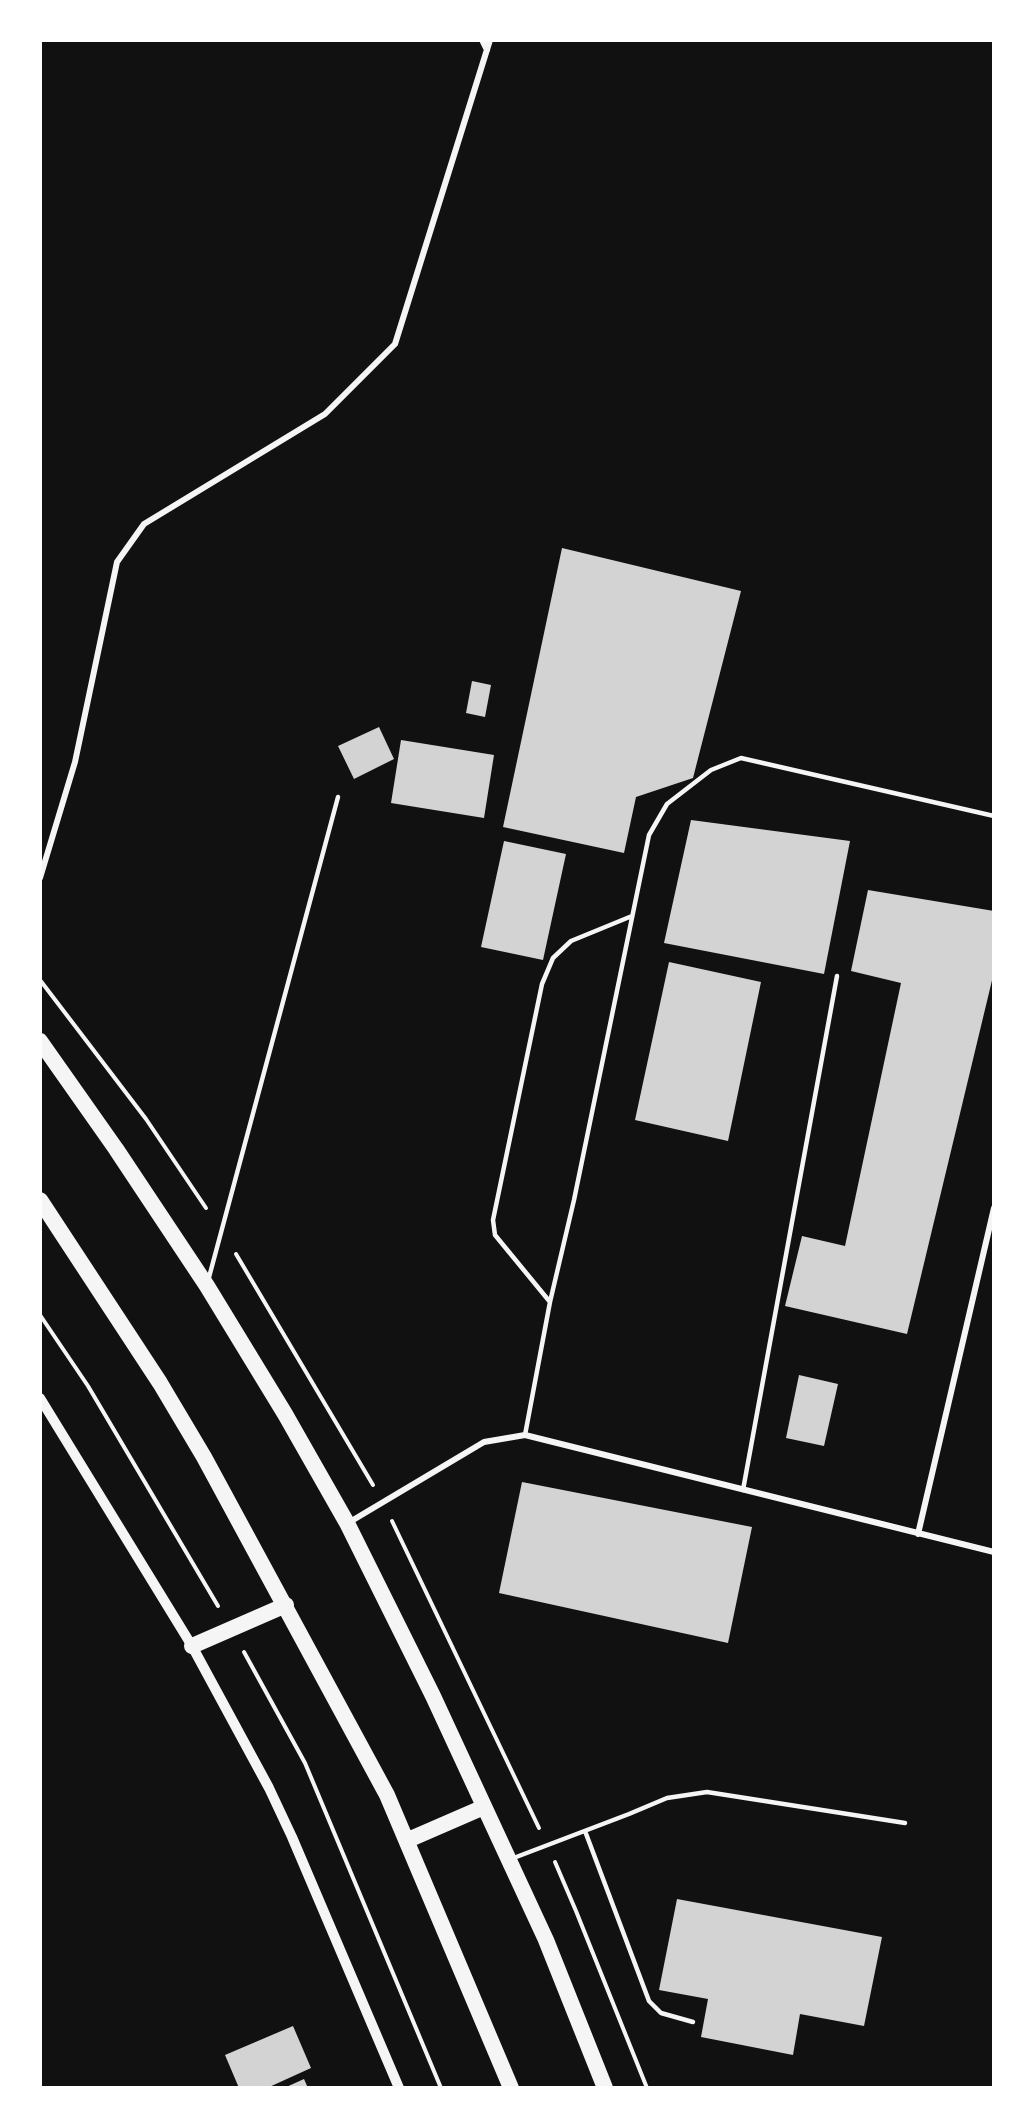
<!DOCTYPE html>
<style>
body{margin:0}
#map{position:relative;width:1034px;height:2128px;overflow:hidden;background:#111;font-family:"Varela Round",sans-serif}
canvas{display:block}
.frame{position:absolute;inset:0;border:42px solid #fff;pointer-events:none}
</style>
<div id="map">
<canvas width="1034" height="2128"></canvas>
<div class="frame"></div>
</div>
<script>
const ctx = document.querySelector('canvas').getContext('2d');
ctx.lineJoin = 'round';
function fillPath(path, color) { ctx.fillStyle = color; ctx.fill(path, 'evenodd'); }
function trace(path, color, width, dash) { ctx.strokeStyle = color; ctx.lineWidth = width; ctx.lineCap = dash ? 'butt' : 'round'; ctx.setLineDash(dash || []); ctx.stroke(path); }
const building = new Path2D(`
 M562,548L741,591L693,778L636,797L624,853L503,827Z
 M472,681L491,685L485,717L466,713Z
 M379,727L394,759L354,779L338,746Z
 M401,740L494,755L484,818L391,803Z
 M691,820L850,841L824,974L664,943Z
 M504,841L566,854L543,960L481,947Z
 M868,890L994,911V972L907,1334L785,1306L802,1236L845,1246L901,983L851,971Z
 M669,962L761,982L728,1141L635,1120Z
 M799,1375L838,1384L824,1446L786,1438Z
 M522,1482L752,1527L728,1643L499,1593Z
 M677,1899L882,1937L864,2026L800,2014L793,2055L701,2037L708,1999L659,1990Z
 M293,2026L311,2068L267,2088H239L225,2055Z
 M304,2079L308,2088H284Z`);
const path = new Path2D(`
 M40,980L146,1119L206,1208
 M236,1254L373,1485
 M40,1315L88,1386L218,1606
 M392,1521L539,1828
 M244,1652L305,1763L441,2088
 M555,1862L576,1911L647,2088`);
const service = new Path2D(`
 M208,1281L338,797
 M550,1302L495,1235L493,1220L542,984L553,958L571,941L632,916
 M525,1435L550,1302L574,1200L649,835L667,804L711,770L741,758L994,816
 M743,1490L837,976
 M585,1831L649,2001L661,2013L693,2022
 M511,1859L629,1814L667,1798L707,1792L905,1823`);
const minor = new Path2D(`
 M482,40L487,50
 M40,878L75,762L117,562L144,524L325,414L395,344L490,40
 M348,1523L484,1442L525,1435L994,1552
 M918,1534L994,1208`);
const tertiary = new Path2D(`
 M40,1398L192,1646L269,1788L292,1837L399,2088`);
const trunk = new Path2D(`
 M40,1041L116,1149L207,1286L285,1414L347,1523L433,1696L546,1940L605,2088
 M40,1200L160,1383L204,1457L387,1795L511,2088
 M192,1646L286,1605
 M408,1840L484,1807`);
fillPath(building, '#d3d3d3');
trace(path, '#f5f5f5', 4);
trace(service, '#f5f5f5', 4.5);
trace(minor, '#f5f5f5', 6);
trace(tertiary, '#f5f5f5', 10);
trace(trunk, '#f5f5f5', 16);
</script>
